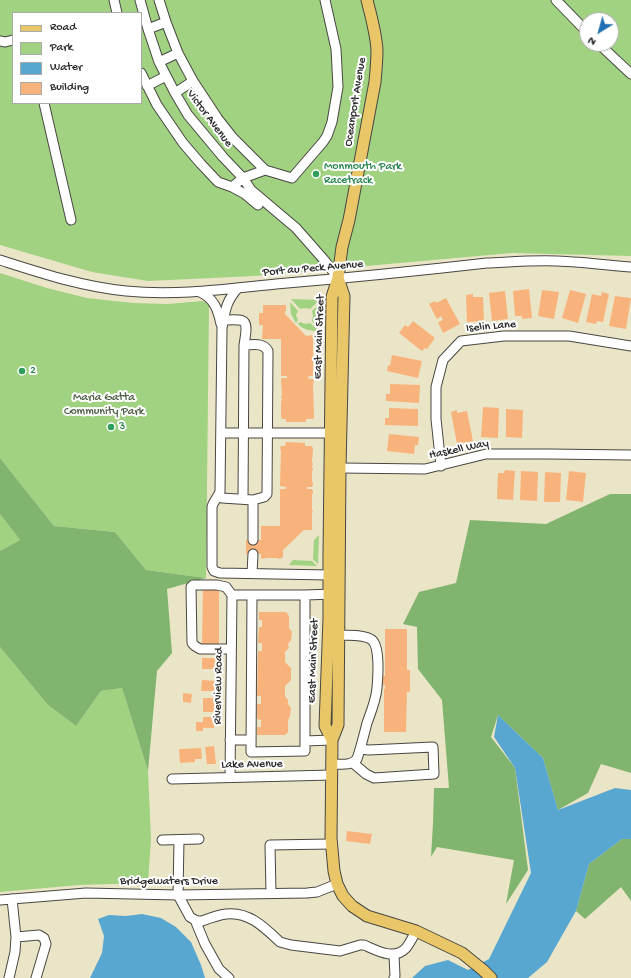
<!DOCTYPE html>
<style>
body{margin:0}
#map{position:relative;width:631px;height:978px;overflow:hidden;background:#ebe5c7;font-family:"Gochi Hand",sans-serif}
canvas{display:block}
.legend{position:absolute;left:12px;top:12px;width:130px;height:92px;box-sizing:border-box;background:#fff;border:1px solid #aaa;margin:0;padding:5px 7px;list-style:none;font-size:12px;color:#2b2b2b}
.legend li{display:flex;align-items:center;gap:8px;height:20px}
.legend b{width:20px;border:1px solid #aaa}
.north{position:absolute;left:579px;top:12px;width:40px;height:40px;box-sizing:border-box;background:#fff;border:1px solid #aaa;border-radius:50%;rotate:217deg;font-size:11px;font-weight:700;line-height:16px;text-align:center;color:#2b2b2b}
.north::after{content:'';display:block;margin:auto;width:14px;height:18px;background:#1f6fb2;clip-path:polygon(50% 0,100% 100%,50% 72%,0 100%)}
</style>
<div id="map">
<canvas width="631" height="978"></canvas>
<ul class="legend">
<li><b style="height:5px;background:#e9c769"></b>Road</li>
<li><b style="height:11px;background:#a0d281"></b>Park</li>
<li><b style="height:11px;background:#57a7d1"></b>Water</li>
<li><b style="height:11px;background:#f8b37d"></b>Building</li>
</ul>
<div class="north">N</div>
</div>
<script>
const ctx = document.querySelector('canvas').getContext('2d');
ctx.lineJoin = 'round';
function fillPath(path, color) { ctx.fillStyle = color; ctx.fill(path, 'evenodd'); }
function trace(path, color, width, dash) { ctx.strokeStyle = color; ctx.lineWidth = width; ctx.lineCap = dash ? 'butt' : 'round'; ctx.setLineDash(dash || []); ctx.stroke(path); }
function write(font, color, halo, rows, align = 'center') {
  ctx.font = font + ' "Gochi Hand",sans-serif'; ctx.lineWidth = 4; ctx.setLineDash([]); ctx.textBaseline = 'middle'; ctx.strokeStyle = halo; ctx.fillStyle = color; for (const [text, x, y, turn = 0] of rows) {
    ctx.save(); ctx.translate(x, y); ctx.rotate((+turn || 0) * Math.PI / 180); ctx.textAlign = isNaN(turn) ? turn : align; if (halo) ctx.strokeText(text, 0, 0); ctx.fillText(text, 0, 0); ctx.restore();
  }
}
const green = new Path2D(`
 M0,0H631V256L512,253L254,276L148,281L92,272L0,245ZM13,13H141V103H13ZM587,20H611V44H587Z
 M0,273L47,288L87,298L133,303L168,304L203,301L209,305L206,578L146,570L115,532L54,526L0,458Z
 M291,299L320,300L310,309L305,308L300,309Z
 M322,301L321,331L312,321L313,316L312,311Z
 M290,302L298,311L296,315L298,320L296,323L291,314Z
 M300,322L305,324L310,323L319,331C310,331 304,330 298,324Z
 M0,514L20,540L0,551Z
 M319,535L318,564L313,559L314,540Z
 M293,560L312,561L317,566L289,565Z
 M0,647L48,705L76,726L101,691L122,688L148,771L151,839L148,883L79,885L0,892Z`);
const forest = new Path2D(`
 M0,458L54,526L115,532L146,570L206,578L167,589L172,653L157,671L148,771L122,688L101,691L76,726L48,705L0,647V551L20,540L0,514Z
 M610,494H631V773L601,764L588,793L558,810L543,758L498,715L491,737L515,768L528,870L506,904L514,860L437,847L431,857L433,823L434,788H449L442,700L418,669L417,627L403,624L419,592L456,583L470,520L546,524Z
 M622,839H631V901L621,887L585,919L576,911L589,864Z`);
const water = new Path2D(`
 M498,715L543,758L558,810L615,788L631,790V839H622L589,864L576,911L547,962L528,978H412L425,966L448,960L468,970L489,959L531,873L515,768L494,737Z
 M142,914L161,918L176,927L191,942L201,965L205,978H90L102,953L104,936L98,919L109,915L126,916Z`);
const building = new Path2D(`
 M529,289L532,318L522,319V316H515L513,291Z
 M542,290L559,292L554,319L538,316Z
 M570,290L586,294L578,323L562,318Z
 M505,291L508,319L492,321L489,293Z
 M602,292L609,294L603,322L597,321L596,324L586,322L592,294L601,296Z
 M473,294V297H483L484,321L467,322L466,295Z
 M615,296L631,298L626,329L609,326Z
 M446,298L460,324L443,333L438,322L443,320L441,316L437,319L429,304L435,301L436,303Z
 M263,305H286V311H285V314L306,336L313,335V376H309L308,379H313L314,381L313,384L314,417L313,419H306V422H286V419H282L281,416V402L282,399L281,397L282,394L281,381V378H287V376H281V339H262L263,325H259V313H263Z
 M413,321L435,338L427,349L425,348L422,351L399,333L405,325L408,327Z
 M392,355L422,361L418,378L387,371L388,365L390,366Z
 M390,384L420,385L419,403L386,401V394H390Z
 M483,407L499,408L498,438L481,437Z
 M389,408L418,409V426L385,425V418H389Z
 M506,409L523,410L522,438L506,437Z
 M457,410V413L467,411L473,441L457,444L451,412Z
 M389,434L419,437L418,445H415L414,454L387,451Z
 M286,442L305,443V446H312L313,449L312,462L313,463L312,466L313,470L312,471V481L313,483V484L312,487H307V489H312L313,491V493L312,494V509L313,512L312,513V530H304L283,550V558H281L280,559L277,558H266L263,559L261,558V554H246V540H261V526H280V489H286V487L280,486V484L281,451L280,448L281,446H285Z
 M505,470L515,471L513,500L497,499L498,473H504Z
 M521,471L538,472L537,501L520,500Z
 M569,471L586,473L583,502L566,500Z
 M545,472L561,473L560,502H544Z
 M203,589L219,590V645H202Z
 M259,612H286L289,616V628L292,632L291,640L288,644L289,648L285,652V662L291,668V680L285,686V696L288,700V704L291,708L290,716L288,720V732L285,735H257V727H261V720L257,719V704H261V696H257L258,651H262V643H258L259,627H262V620H259Z
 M385,629H407V670H410V692H407L406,732H384V689H385V685H383V676H385Z
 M202,658H216V669H202Z
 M202,680L216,681V691H201Z
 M183,693L192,694L191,703L183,702Z
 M203,698H219V705H214V712H203Z
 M203,717H214V728H203V731H196V722H203Z
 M214,746L216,764H207L205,747Z
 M201,748L202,759H195V762L180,763L179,749Z
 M347,831L372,834L370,844L346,841Z`);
const minor = new Path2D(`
 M114,0L117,13
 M140,0L148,29L159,62L175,93L188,115L223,157L243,178L251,190L296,228L325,261L338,278
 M159,0L166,22L178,53L193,81L218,119L233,138L265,170
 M556,0L587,32
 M148,29L166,22
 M0,41L5,42L13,40
 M599,44L631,74
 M159,62L178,53
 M141,73L157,105L183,143L201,164L218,182L232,187L243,178L265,170L292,178L323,142L327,136L332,122L338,87L336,49L325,0
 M147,86L166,76
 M175,93L193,81
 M44,103L71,220
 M232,187L245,194L258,205
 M0,260C41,273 83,287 126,291C176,296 226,289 276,284C347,278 417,271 487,263C510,262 534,260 557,261C582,262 607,265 631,267
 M238,288C226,301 225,311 222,328L220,492L213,504L212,507V567L214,571L220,573L329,575
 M200,292C214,298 218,310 221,324
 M220,320C246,320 249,316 244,345L243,499
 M221,433H330
 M441,466L436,419V387L443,360L461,341L504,336H569L631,346
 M340,468L425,469L486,454H548L631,455
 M219,496L222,498L253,500L264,497L267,494L268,351C263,342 253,345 244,345
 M253,540V500
 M252,573L253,554
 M232,595H305L334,594
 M252,595L251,752L305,751V595
 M231,649H200L195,646L192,643L191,587L193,585H217L226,587L232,595
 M230,740H251
 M305,741L332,740
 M353,763L366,774L374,778L434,774L433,747L369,750L360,749
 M332,764C341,764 351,766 357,759C361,747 364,735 367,723C371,712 376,700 377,688C378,677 380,647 372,640C364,634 348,636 339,635
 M230,777L232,595
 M172,779L332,775
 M162,840L199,839
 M179,840L178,895L190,917L195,920L199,921H202C210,918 218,915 226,914C249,911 265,928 280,942L291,945L340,951L360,945H364C376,950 394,961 406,948C410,943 413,937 416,931
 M271,893L270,845L332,844
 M0,900L86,893L178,895L307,893L317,892L337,884
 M195,920L205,944L219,969L229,978
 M16,937L39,935L44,938L46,944L36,978
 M9,978L15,952L16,937L12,899
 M394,978L395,976L394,955`);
const major = new Path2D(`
 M338,278L344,296L340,468L338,725L332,740L331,838L334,871L337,884L343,896L352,906L367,916L416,931L462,953L483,970L491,978
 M332,740L325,726L329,618V553L332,297L338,278L342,247L349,220L375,82C376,71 377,61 377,50C376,33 371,16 367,0`);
const markers = [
 [316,174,4,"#2e9e5b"],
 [22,371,4,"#2e9e5b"],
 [111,427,4,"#2e9e5b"]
];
const streetNames = [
 ["Oceanport Avenue",356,102,-81],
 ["Victor Avenue",209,119,53],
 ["Port au Peck Avenue",313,269,-5],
 ["Iselin Lane",491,327,-5],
 ["East Main Street",320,337,-88],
 ["Haskell Way",459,450,-12],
 ["East Main Street",314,661,-88],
 ["Riverview Road",219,686,-89],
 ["Lake Avenue",252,765,-1],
 ["Bridgewaters Drive",169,882]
];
const leisureNames = [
 ["Monmouth Park",324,167],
 ["Racetrack",324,181],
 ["2",30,371],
 ["3",119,427]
];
const parkNames = [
 ["Maria Gatta",104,398],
 ["Community Park",104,412]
];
fillPath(green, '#a0d281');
fillPath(forest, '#80b46f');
fillPath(water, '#57a7d1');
fillPath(building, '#f8b37d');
trace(minor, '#484742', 11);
trace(major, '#484742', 13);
trace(minor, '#fff', 9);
trace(major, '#e9c769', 11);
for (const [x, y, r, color] of markers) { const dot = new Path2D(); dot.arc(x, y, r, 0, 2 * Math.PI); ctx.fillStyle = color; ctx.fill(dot); trace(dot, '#fff', 1.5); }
write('12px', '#2b2b2b', '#fff', streetNames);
write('12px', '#27864d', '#fff', leisureNames, 'left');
write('12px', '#4e5d45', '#fff', parkNames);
</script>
